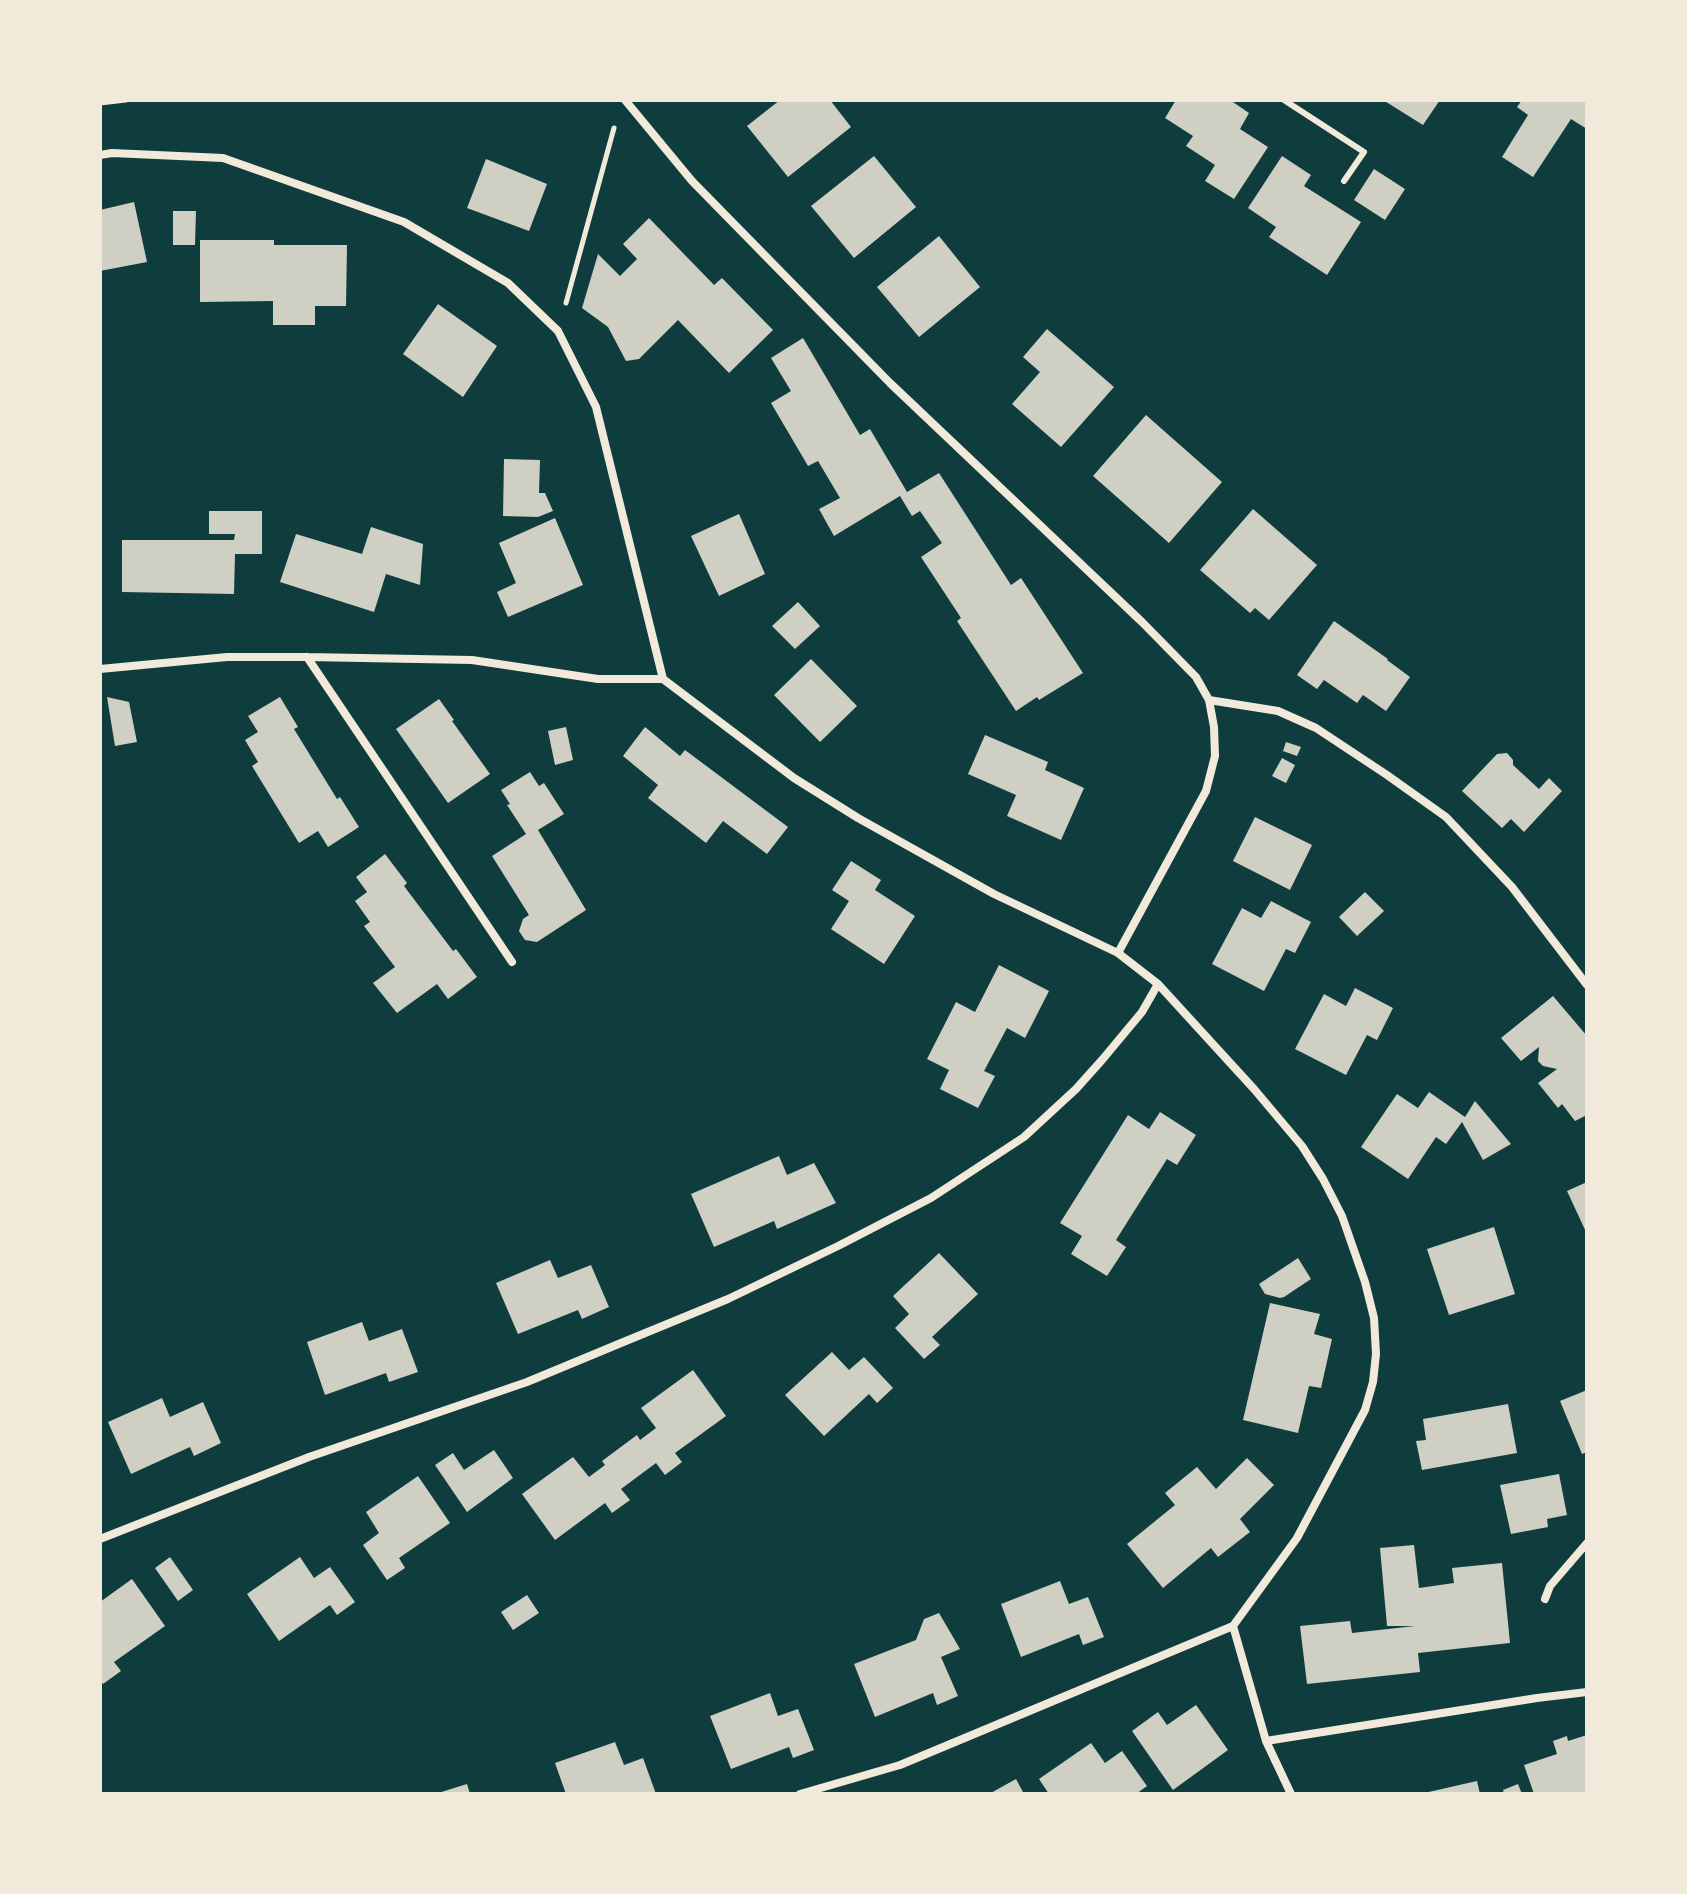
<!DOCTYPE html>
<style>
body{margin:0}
#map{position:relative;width:1687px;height:1894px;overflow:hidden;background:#0f3d3e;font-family:Commissioner,sans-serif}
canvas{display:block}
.frame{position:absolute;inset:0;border:102px solid #f1e9da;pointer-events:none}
</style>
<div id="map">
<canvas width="1687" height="1894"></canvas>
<div class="frame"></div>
</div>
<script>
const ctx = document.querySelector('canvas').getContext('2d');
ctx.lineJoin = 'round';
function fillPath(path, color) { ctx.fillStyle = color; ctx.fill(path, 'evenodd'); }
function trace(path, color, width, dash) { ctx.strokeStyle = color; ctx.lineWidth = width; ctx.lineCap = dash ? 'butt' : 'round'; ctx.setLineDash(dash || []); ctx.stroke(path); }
const building = new Path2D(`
 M780,100H830L851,127L788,177L747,126Z
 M1176,100H1230L1249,113L1240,129L1268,147L1234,199L1205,181L1215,165L1186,146L1193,136L1165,118Z
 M1383,100H1440L1423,125Z
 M1522,100H1587V129L1571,119L1533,177L1502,157L1528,115L1517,107Z
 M874,156L916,207L854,258L811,206Z
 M1282,156L1311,175L1304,186L1361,222L1327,275L1269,237L1276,227L1248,208Z
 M486,159L547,184L529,231L467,208Z
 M1374,169L1405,189L1385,220L1354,200Z
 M134,202L147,262L100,271V210Z
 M173,211H196L195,245H173Z
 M649,218L714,285L722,278L773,330L729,373L678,320L639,359L626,361L608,327L582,308L598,254L620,276L637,259L623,244Z
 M939,236L980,287L919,337L877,287Z
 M200,240H274V245H347L346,306H315V325H273V301L200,302Z
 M438,304L497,346L463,397L403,354Z
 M1047,329L1114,387L1061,447L1012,404L1040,372L1023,357Z
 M803,338L860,435L870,429L907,492L939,473L1011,585L1021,578L1083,673L1039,700L1037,697L1016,711L957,621L961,618L921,557L942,543L920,511L912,516L900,496L834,536L819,509L840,498L818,461L808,466L771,403L791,391L771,358Z
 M1146,415L1222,482L1169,543L1093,476Z
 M504,459L540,460L539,493H545L553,511L538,517L503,516Z
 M1253,509L1317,565L1269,620L1255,608L1250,613L1200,570Z
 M209,511H262V554H235L234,594L122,592V540H234L235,534H209Z
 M739,514L765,574L719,596L691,536Z
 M555,518L583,585L508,617L497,592L516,583L499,543Z
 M371,527L423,544L420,585L386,574L374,612L280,582L296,534L362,554Z
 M798,602L820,626L795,649L772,626Z
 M1334,621L1388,659L1387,660L1410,677L1386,711L1363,695L1357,703L1324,680L1317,689L1297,675Z
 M811,659L857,706L820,742L774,695Z
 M107,697L129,702L137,742L115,746Z
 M280,697L298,727L294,729L337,799L340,797L359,827L328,847L318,831L299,843L252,766L258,762L245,740L258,732L248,716Z
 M439,699L454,720L452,721L490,774L448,803L396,729Z
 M566,727L573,760L555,765L548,731Z
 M645,727L680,756L685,750L788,827L767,854L723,821L706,843L648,798L658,785L623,756Z
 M985,735L1048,762L1045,770L1084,788L1061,840L1007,816L1016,795L968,774Z
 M1286,742L1301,747L1297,756L1283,751Z
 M1507,753L1513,760V765L1539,789L1549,778L1562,791L1524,832L1511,819L1502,828L1462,791L1497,754Z
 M1282,758L1295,765L1286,783L1272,776Z
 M530,772L539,786L544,783L564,814L538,830L586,910L537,942L525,940L519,931L523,919L529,915L492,856L526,834L507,805L510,804L501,790Z
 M1255,817L1312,845L1290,890L1233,861Z
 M385,854L407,883L404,886L453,951L456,949L477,977L448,999L437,984L397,1013L373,983L395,967L364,926L370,922L355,901L367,892L356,877Z
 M851,861L881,880L875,890L915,916L884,964L831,929L849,901L832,890Z
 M1365,892L1384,911L1357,936L1339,917Z
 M1271,901L1311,922L1295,953L1286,949L1264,991L1212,964L1242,908L1261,918Z
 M999,965L1049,991L1025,1038L1007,1028L984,1071L995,1076L978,1108L940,1089L949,1070L927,1059L956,1002L975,1012Z
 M1355,988L1393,1008L1377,1040L1367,1035L1346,1075L1295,1049L1324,994L1346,1006Z
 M1553,996L1587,1036V1115L1575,1121L1562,1104L1558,1108L1538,1083L1557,1069L1543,1066L1538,1061L1539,1047L1521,1061L1501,1038Z
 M1429,1092L1465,1117L1475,1101L1511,1144L1483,1160L1462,1122L1446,1144L1436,1137L1408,1179L1361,1147L1397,1094L1418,1108Z
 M1160,1112L1196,1135L1177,1165L1167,1159L1116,1240L1126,1247L1107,1276L1071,1254L1082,1236L1060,1223L1128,1115L1149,1129Z
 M779,1156L787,1175L814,1163L836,1203L777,1229L774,1221L714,1247L691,1194Z
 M1587,1182V1234L1567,1191Z
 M1494,1227L1515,1294L1449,1315L1427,1249Z
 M939,1253L978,1294L932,1337L940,1345L924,1359L895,1328L909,1314L893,1296Z
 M1298,1258L1311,1279L1284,1297L1280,1298L1265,1294L1259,1284Z
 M550,1260L558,1278L591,1265L609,1307L582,1319L578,1310L518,1334L496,1283Z
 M1270,1303L1320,1314L1314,1334L1332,1339L1321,1388L1309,1386L1298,1433L1243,1420Z
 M362,1322L369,1341L402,1329L418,1372L389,1382L386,1373L325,1395L307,1342Z
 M832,1352L849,1370L864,1357L893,1388L877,1403L869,1394L824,1436L785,1395Z
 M693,1370L726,1416L675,1453L682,1462L665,1475L656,1463L621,1489L630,1500L612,1513L605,1503L555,1540L522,1494L573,1457L589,1477L605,1465L602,1461L637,1435L640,1440L656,1428L641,1408Z
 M1587,1390V1452L1582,1454L1560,1401Z
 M162,1398L170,1417L203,1402L221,1443L194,1456L190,1447L131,1474L108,1422Z
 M1508,1404L1517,1453L1422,1470L1416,1441L1426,1440L1423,1419Z
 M494,1450L513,1478L467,1512L435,1465L453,1453L464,1470Z
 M1247,1458L1274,1485L1240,1519L1250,1532L1218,1557L1211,1548L1163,1588L1127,1544L1175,1505L1165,1493L1197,1467L1216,1489Z
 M1559,1474L1567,1515L1547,1519L1548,1527L1511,1534L1500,1485Z
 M418,1476L450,1523L399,1558L405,1568L387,1580L363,1545L379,1533L366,1512Z
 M1414,1545L1419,1588L1454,1583L1452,1568L1502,1563L1510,1643L1418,1653L1420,1672L1307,1684L1300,1626L1350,1621L1352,1633L1415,1626H1387L1380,1548Z
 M170,1557L193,1590L178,1601L155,1568Z
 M300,1557L314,1578L330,1567L355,1602L337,1615L330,1605L279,1641L247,1594Z
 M132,1579L165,1626L114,1662L121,1671L103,1684L100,1679V1602Z
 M1060,1581L1069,1604L1088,1597L1104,1637L1083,1645L1079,1634L1021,1657L1001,1604Z
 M527,1595L539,1613L513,1630L501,1612Z
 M939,1613L960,1649L941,1657L958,1696L937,1705L933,1693L875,1717L854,1664L916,1640L924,1619Z
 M770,1693L778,1716L798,1709L814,1750L793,1758L789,1747L731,1769L710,1716Z
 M1196,1705L1228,1750L1173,1790L1132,1731L1158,1712L1167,1725Z
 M1587,1735V1794H1534L1524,1765L1557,1754L1553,1741L1567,1736L1568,1741Z
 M615,1742L624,1765L643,1758L656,1794H566L555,1763Z
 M1091,1743L1105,1763L1122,1751L1147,1786L1136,1794H1049L1039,1779Z
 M1016,1779L1024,1794H989Z
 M1477,1781L1480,1794H1425L1424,1793Z
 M467,1784L470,1794H438V1793Z
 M1518,1784L1522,1794H1504L1503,1790Z`);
const path = new Path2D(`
 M100,103L126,100
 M566,303L614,128`);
const service = new Path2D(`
 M1284,100L1364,152L1344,181`);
const minor = new Path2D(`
 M625,100L692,181L890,383L1142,622L1196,677L1209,700L1214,727L1215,756L1206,791L1118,953
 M100,155L112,153L223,158L404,222L508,283L558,331L596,407L663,679L794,778L858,818L994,894L1118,953L1158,984L1254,1089L1302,1146L1323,1179L1342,1216L1365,1282L1374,1318L1376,1354L1373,1382L1365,1410L1297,1538L1233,1626L900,1765L800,1794
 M307,657L512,962
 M100,669L227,657H307L472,660L598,679H663
 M1209,700L1278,711L1316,728L1387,775L1446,817L1512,887L1587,985
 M100,1539L309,1457L527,1382L621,1343L728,1299L838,1246L931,1198L1024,1137L1076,1089L1102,1060L1142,1012L1158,984
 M1545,1599L1550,1586L1587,1543
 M1233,1626L1266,1741L1291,1794
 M1266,1741L1537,1698L1587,1692`);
fillPath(building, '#cfcfc3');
trace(path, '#f1e9da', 5);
trace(service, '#f1e9da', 6);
trace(minor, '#f1e9da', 8);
</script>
